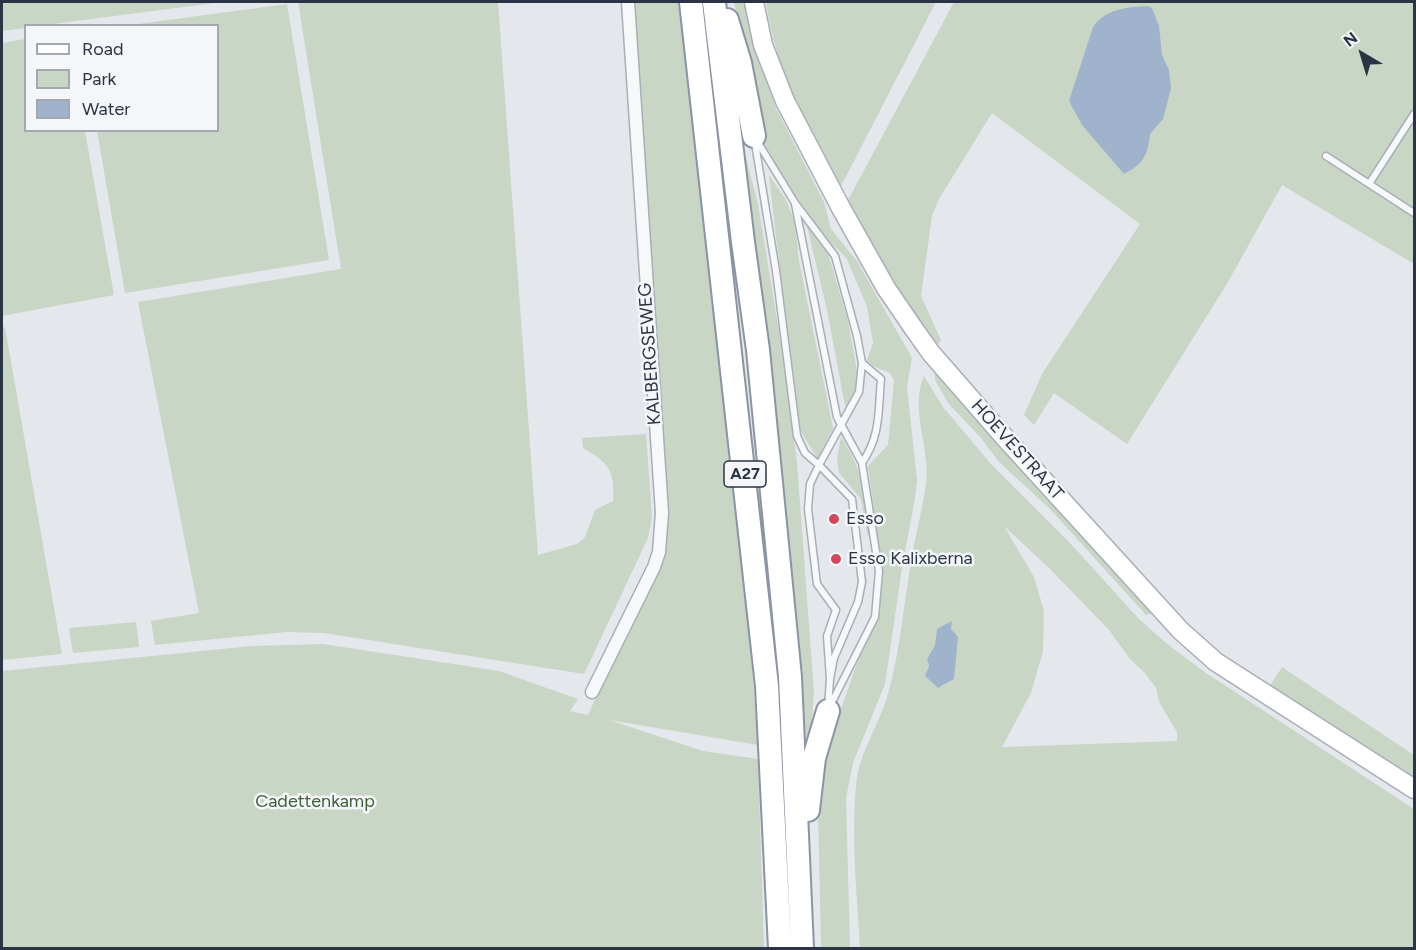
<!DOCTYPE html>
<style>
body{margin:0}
#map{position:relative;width:1416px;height:950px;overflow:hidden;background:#e4e7ec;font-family:Figtree,sans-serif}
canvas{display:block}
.frame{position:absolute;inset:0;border:3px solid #2b3445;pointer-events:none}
.legend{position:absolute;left:24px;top:24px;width:195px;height:108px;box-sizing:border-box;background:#f4f6f9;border:2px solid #a4a8b1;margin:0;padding:8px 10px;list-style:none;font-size:18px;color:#2b3445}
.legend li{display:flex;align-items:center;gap:12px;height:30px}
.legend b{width:30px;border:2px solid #a4a8b1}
.north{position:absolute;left:1332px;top:24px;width:60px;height:60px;-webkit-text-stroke:4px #f4f6f9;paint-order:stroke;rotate:322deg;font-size:16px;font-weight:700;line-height:24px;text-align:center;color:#2b3445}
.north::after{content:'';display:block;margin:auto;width:21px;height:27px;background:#2b3445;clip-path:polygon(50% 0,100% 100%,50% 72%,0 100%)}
</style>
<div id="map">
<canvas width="1416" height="950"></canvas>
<div class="frame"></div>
<ul class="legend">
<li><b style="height:8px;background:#fff"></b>Road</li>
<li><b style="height:16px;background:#c9d6c5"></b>Park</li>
<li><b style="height:16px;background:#9fb4cc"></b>Water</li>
</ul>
<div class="north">N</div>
</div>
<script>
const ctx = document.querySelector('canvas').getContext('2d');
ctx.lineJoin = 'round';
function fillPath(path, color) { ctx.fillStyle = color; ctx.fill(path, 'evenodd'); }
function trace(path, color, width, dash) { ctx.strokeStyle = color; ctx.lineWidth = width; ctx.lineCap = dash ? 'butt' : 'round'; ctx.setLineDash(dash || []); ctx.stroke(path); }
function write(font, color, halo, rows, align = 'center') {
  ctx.font = font + ' Figtree,sans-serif'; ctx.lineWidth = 5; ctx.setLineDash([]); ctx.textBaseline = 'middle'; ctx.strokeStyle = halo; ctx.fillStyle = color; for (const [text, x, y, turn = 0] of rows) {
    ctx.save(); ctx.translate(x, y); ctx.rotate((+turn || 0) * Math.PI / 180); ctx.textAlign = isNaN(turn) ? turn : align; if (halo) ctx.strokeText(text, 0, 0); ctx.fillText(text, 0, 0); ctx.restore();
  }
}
const green = new Path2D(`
 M2,2H222L45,25L26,26L25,28L2,31Z
 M298,2H498L538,555L577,544L585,537L595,510L613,501C615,469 608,463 583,448L582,438L646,434L652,517L648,538L584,674L324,633L287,632L155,645L151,621L199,613L138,302L341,269Z
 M632,2H682L744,559L758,745L609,720L703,751L758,759L764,948H2V671L252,646L323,644L499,671L578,699L570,711L588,715L664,546Z
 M734,2H748L765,78L777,110L824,202L831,229L857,261L912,358L907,387L917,480L915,498L902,568L885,684L853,763L846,798L850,948H821L818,812L823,774L835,726L875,612L883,577L868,466L888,445L894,380L890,373L866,363L873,343L867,307L847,259L827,239L799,201L761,146Z
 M766,2H936L837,194C807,131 776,71 766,2Z
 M954,2H1414V264L1282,185L1228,282L1127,444L1054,393L1034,425L1024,415L1042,374L1140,224L992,113L939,199L932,216L921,296L941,340L934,352L846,204Z
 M287,4L329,260L125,293L97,131L218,130V26L131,25Z
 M25,39L26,130L85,131L114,295L2,316V43Z
 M742,143L758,204L785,368L797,462L814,693L807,782L784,494Z
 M769,175L785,198L795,221L799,261L833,428L818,459L801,432L797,419Z
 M806,222L827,250L848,321L859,382L850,403L845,406L827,310Z
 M5,327L62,654L2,660V328Z
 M934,366L1158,612L1146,615L1050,509L998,461L981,438L948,403L935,380Z
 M924,376L943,407L991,464L1071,544L1138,618L1166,643L1206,673L1414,809V948H860C857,894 851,839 856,785C859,751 881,723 889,690C900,651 903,609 910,569C914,540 922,512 926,484C931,449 909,409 924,376ZM1004,526L1049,568L1109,630L1130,659L1145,673L1156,688L1159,702L1177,732V741L1002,747L1031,693L1043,651L1044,611L1034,577ZM937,629L954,679L938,688L925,676L929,666L927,659L935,645Z
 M841,437C860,466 872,502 868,538L861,499L839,473L837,458Z
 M136,622L139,647L73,653L69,628Z
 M1282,667L1414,755V782L1268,689Z`);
const water = new Path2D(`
 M1148,6L1152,8L1159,26L1162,55L1169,70L1171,88L1163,119L1150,134C1148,154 1144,164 1124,174L1082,125L1069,101L1093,27C1105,9 1127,7 1148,6Z
 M952,621L951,629L958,637L954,679L938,688L925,676L929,666L927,659L935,645L937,629Z`);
const lane = new Path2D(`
 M757,141L795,203L835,256L857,336L862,363L859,392L819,465L852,499L862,582L858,602L834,658L830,679
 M755,143L776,271L797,436L805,453L819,465L810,484L808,509L817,584L836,610L827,636L830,679L828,707
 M1326,156L1414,213
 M1369,184L1414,114
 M795,204L837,417L862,463L879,571L875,617L829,708
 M862,363L881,379C878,412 881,435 862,463`);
const street = new Path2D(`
 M592,692L654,567L659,552L662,513L628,2`);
const secondary = new Path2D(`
 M754,2L763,45L785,101L841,208L886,288L914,329L931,353L1006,439L1181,631L1216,662L1414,789`);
const highway = new Path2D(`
 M691,2L767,686L780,948
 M714,2L743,242L758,350L790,677L802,948
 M727,20L740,63L754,136
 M808,810L814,758L828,711`);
const markers = [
 [834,519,6,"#d1495b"],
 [836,559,6,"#d1495b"]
];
const shields = [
 [745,474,42]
];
const shieldNames = [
 ["A27",745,474]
];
const streetNames = [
 ["KALBERGSEWEG",650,354,-94],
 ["HOEVESTRAAT",1017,450,48]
];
const poiNames = [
 ["Esso",846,519],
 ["Esso Kalixberna",848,559]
];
const parkNames = [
 ["Cadettenkamp",315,802]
];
fillPath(green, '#c9d6c5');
fillPath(water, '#9fb4cc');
trace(lane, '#a9aeb7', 9);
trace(street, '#a9aeb7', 15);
trace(secondary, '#a9aeb7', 21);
trace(highway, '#8b94a3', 26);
trace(lane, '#f7f8fa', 6);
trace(street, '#f7f8fa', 12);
trace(secondary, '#fff', 18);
trace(highway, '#fff', 22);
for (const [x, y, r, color] of markers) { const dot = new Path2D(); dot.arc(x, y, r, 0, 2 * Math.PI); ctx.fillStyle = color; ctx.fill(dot); trace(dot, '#f4f6f9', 2); }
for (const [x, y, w] of shields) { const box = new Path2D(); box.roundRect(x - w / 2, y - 13, w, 26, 4.5); ctx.fillStyle = '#f4f6f9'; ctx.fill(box); trace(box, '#2b3445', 1.5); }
write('bold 16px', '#2b3445', null, shieldNames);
write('18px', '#2b3445', '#f4f6f9', streetNames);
write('18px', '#2b3445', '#f4f6f9', poiNames, 'left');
write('18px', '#3f6138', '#f4f6f9', parkNames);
</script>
